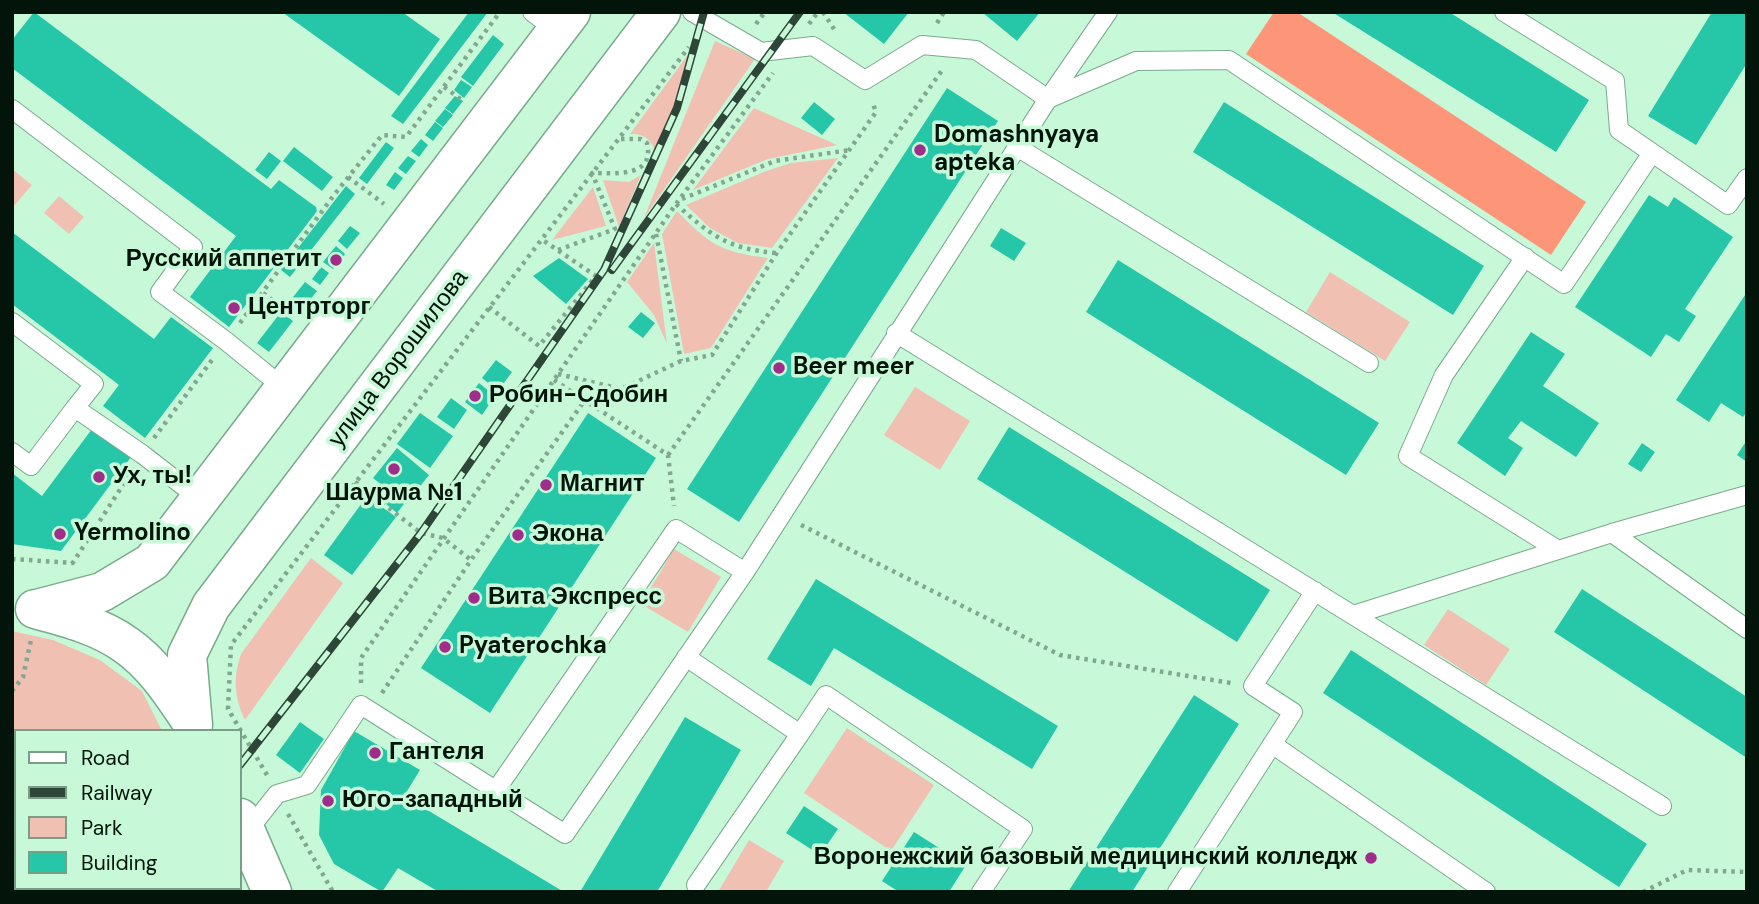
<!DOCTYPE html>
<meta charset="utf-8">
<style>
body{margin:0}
#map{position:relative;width:1759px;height:904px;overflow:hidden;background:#c7f9d9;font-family:"DM Sans",sans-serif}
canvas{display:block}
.frame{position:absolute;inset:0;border:14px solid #03140a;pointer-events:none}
.legend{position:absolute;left:14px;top:729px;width:228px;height:161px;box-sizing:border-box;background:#c7f9d9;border:2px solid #799d86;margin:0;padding:9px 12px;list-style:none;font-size:21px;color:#03140a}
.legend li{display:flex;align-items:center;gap:14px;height:35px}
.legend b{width:35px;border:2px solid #799d86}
</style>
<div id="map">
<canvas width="1759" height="904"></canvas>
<div class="frame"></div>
<ul class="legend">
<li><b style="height:9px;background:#fff"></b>Road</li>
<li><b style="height:9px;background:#2e4638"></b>Railway</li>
<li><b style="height:19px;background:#f0c1b3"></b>Park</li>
<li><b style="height:19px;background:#26c6a9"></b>Building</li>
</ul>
</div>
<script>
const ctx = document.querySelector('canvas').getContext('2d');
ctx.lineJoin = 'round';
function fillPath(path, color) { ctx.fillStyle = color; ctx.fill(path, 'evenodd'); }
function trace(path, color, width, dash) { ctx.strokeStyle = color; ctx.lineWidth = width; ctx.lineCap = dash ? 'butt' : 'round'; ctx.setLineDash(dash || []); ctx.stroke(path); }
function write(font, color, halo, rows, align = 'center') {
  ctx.font = font + ' "DM Sans",sans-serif'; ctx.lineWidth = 7; ctx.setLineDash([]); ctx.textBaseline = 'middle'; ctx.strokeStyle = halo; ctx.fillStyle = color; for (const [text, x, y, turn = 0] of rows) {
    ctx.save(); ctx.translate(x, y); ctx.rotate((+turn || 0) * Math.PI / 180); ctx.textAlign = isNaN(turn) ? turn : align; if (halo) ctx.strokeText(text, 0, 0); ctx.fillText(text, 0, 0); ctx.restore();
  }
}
const green = new Path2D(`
 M715,41L755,59L644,218Z
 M689,53L675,105L655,150C648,137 644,134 630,134Z
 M754,108L837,145L768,159L693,190Z
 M838,158L772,248L738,243L710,228L686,205L766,171L791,163Z
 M12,169L32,185L13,207L12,206Z
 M641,175L619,227L603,180L629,182Z
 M593,187L606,226L552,240Z
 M59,196L84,217L69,234L44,213Z
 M677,211C710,245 721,252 768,258L711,348L684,354L662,234Z
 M654,243L667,344L654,315L627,282Z
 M1330,272L1410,322L1385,361L1306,312Z
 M915,387L970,421L940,470L884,435Z
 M674,549L721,577L688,632L641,604Z
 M311,558L343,583L245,720C234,697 233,678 241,654Z
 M1448,609L1510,649L1486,685L1424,645Z
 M12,631L53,640L100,660L142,691L162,731H16V888H239L238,892H12Z
 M847,728L934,785L891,851L804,793Z
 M749,840L784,861L766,892H718Z`);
const forest = new Path2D(`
 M1274,12H1297L1586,202L1551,255L1246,54Z`);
const building = new Path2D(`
 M34,12L271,189L279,180L316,207L317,211L229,327L190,297L236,236L12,68V40Z
 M282,12H402L440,39L399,96Z
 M469,12H488L403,124L391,116Z
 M843,12H909L884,44Z
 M982,12H1040L1017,41Z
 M1332,12H1449L1589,100L1556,152Z
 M1712,12H1747V63L1696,145L1648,116Z
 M493,35L504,44L473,86L461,77Z
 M461,80L472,87L464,98L454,90Z
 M947,88L998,121L739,522L687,489Z
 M455,96L463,101L453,114L445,108Z
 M814,102L835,119L822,135L801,118Z
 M1224,102L1484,266L1453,315L1193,152Z
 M445,109L453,115L443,127L435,121Z
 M435,122L443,128L433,141L425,135Z
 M421,139L428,145L419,157L411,151Z
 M386,142L394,148L367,184L359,178Z
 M294,147L333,177L322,191L283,161Z
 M269,152L281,161L267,179L255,170Z
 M408,156L416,161L406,174L398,168Z
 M395,172L403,178L394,190L386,185Z
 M346,186L355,194L290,277L281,270Z
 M1649,195L1668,207L1674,197L1733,237L1685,309L1696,316L1679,342L1666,334L1651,357L1575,307Z
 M350,226L360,233L347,249L338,241Z
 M1001,228L1026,243L1014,261L990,246Z
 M12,232L154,339L171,317L213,348L145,438L103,406L119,385L12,304Z
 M336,246L345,254L333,269L323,262Z
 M559,258L588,279L566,304L533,276Z
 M1118,260L1379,423L1346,475L1086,312Z
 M321,267L329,273L320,285L312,279Z
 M305,282L317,291L298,315L286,306Z
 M1747,292V412L1743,417L1721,403L1709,422L1676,400Z
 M281,312L293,321L269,352L257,343Z
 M641,312L655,323L643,338L628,327Z
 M1531,332L1565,354L1543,386L1599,423L1576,457L1521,421L1508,438L1523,448L1505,476L1457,443Z
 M496,360L512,372L498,391L482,378Z
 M479,383L495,396L482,415L465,402Z
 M451,398L467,410L454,429L437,417Z
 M420,413L453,436L430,468L397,444Z
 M588,413L656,458L490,713L421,668Z
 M1009,427L1270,590L1237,642L977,479Z
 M92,429L131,457L61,551L12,544V473L42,496Z
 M1747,440V462L1737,455Z
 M1642,443L1655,452L1641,472L1628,464Z
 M397,448L429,475L406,504L373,478Z
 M392,495L404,504L397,513L386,504Z
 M367,496L396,517L352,575L324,555Z
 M816,579L1058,726L1032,769L834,648L811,686L767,659Z
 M1582,589L1747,697V758L1554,632Z
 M1351,650L1647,844L1619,887L1323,693Z
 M1194,695L1239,724L1132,892H1068Z
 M685,717L741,750L657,892H580Z
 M300,722L324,739L300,773L276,755Z
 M354,731L420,770L404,796L564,892H439L398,868L382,892L334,864L319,835L321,790Z
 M804,806L838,829L820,855L786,833Z
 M914,832L966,865L949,892H899L882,881Z`);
const path = new Path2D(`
 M823,12L834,29
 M937,23L944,12
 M756,24L765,12
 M809,24L818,12
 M444,87L462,100
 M348,177L384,204
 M682,199L775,161L850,150
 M676,204C710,235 728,249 776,253
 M656,234L681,361
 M558,250L615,229L592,173C615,173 655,178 647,143L641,139H618
 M263,293L296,318
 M489,307L539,346L596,276L541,239
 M240,323L334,195L382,135L406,137L500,12
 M558,374L621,389L681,361L712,355L776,254L876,112L872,101
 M554,380L668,455L674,506
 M154,438L212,360
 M668,455L943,69
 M355,482L421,533L443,538L471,560
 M801,525L1060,655L1231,683
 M12,559L73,563
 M72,564L130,474
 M361,683V658L676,204L773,73
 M12,691L23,677L31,640
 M382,693L471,560L585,400
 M267,775L228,709L231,645L689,47
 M288,814L333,892
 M1643,892L1687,870L1747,872`);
const lane = new Path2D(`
 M532,12L557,31
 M1504,12L1615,81L1619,130L1728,205L1747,178
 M1048,99L1136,61L1229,60L1564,284L1652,153
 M1048,99L1108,12
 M12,109L193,247L160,292L226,341L285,389
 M1017,147L1369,363
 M1525,257L1444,375L1408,456L1558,550
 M12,322L94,384L75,408L142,454L200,499
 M896,333L1662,806
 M12,452L31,466L75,408
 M1612,533L1747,629
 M1353,615L1612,533L1747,495
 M686,657L800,734L696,885
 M800,734L826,695L1023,829L981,892
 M1272,744L1486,892
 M496,790L676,529L745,572L1048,99L976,50L922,45L865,80L813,46L761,52L692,12
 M246,833L277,794L307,785L361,705L565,834L745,572
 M1177,892L1293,712L1253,686L1315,591`);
const primary = new Path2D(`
 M35,609C65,617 100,626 126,645C154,664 174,696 193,724
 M37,609L102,592L152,562L571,12
 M193,725L187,655L211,606L661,12
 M240,818L272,892`);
const rail = new Path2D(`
 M612,270L800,12
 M240,765L421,533L604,270L677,108L704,12
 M146,892L149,888`);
const markers = [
 [920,150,7,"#9f2d89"],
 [336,260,7,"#9f2d89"],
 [234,308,7,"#9f2d89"],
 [779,368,7,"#9f2d89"],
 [475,396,7,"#9f2d89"],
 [394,469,7,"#9f2d89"],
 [99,477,7,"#9f2d89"],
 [546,485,7,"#9f2d89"],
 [60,534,7,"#9f2d89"],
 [518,535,7,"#9f2d89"],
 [474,598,7,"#9f2d89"],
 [445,647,7,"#9f2d89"],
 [375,753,7,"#9f2d89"],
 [328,801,7,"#9f2d89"],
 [1371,858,7,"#9f2d89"]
];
const poiNames = [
 ["Domashnyaya",934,136],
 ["apteka",934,164],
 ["Русский аппетит",322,260,"right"],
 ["Центрторг",248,308],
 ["Beer meer",793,368],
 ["Робин-Сдобин",489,396],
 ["Ух, ты!",113,477],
 ["Магнит",560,485],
 ["Шаурма №1",394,494,"center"],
 ["Yermolino",74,534],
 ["Экона",532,535],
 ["Вита Экспресс",488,598],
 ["Pyaterochka",459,647],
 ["Гантеля",389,753],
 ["Юго-западный",342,801],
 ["Воронежский базовый медицинский колледж",1357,858,"right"]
];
const streetNames = [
 ["улица Ворошилова",399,359,-53]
];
fillPath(green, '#f0c1b3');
fillPath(forest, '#fd9679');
fillPath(building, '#26c6a9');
trace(lane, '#7aaa8c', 20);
trace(primary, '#7aaa8c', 41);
trace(path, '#81a78f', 4.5, [3.5, 5]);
trace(lane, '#fff', 18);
trace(primary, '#fff', 38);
trace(rail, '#2e4638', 8);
trace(rail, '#c7f9d9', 5, [16]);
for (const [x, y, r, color] of markers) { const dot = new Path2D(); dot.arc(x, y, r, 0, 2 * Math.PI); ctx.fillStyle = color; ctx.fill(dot); trace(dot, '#c7f9d9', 2.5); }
write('bold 24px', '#03140a', '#c7f9d9', poiNames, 'left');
write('24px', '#03140a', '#c7f9d9', streetNames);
</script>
